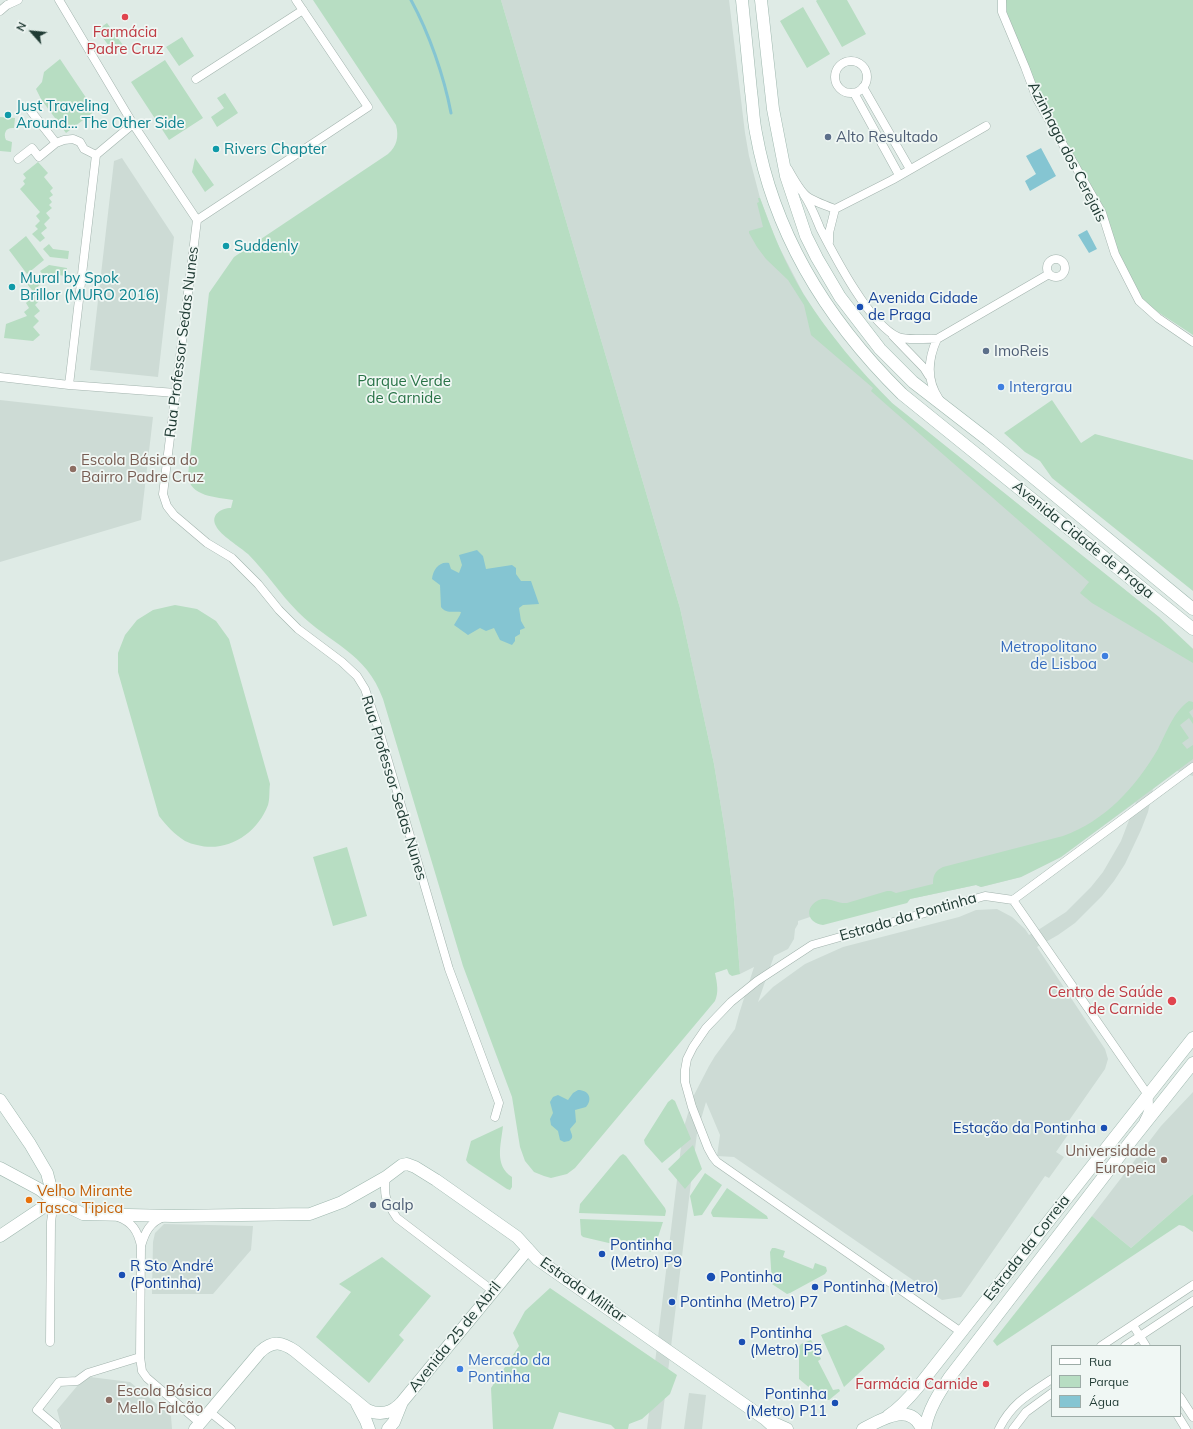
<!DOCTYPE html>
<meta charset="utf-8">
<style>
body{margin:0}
#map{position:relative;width:1193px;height:1429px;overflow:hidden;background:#dfebe6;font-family:Mulish,sans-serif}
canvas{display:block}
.legend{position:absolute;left:1051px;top:1345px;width:130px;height:72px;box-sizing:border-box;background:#f0f7f4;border:1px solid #9daca7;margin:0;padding:5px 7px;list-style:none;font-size:12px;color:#203b34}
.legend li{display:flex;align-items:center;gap:8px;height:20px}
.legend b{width:20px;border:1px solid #9daca7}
.north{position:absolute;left:12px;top:12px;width:40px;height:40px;-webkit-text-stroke:3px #f0f7f4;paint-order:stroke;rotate:297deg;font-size:11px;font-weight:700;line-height:16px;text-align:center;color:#203b34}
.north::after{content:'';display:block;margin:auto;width:14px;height:18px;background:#203b34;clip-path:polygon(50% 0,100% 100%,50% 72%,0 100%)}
</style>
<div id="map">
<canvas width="1193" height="1429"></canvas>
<ul class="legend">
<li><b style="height:5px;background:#fff"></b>Rua</li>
<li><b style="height:11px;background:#b7ddc2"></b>Parque</li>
<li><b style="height:11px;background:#85c5d2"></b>Água</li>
</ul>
<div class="north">N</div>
</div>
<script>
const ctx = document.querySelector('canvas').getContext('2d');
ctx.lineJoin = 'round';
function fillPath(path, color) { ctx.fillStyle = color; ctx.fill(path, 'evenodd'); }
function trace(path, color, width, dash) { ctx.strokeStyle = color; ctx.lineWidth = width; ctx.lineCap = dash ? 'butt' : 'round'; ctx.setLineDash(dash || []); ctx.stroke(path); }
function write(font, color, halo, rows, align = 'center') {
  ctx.font = font + ' Mulish,sans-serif'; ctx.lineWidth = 3.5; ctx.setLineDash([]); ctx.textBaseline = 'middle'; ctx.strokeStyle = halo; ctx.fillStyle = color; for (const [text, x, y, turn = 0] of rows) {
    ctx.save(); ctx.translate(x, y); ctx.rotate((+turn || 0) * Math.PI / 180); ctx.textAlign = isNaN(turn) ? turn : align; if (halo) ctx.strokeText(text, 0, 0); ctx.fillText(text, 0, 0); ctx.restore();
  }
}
const built = new Path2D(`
 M501,0H729L745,133L749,156L760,198L777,243L803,293L819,318L851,360L892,403L1159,617L1193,649V776L1177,771L1153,789L1148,812L1141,830L1125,864L1114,881L1102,896L1075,923L1058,935L1037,947L1105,1049L1108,1059L1105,1069L1068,1122L1074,1126L1056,1152L1064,1157L1049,1178L1045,1176L961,1297L942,1300L734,1157L717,1156L720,1135L706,1102L697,1133L661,1429H647L683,1130L693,1097L709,1066L715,1056L735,1029L739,1014L754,967L740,974L734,899L725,831L714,764L680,608ZM1136,802L1121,841L1103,872L1091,887L1066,912L1035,932L1029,935L1025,929L1012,917L997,909L976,910L959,917L843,947L805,964L773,987L758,1002L774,956L788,949L794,939L795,929L798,924V921L813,916L907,903L910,899L976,885L981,887L1021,877L1061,857Z
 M122,158L174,237L158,377L90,370L114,161Z
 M0,400L153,417L141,520L0,562Z
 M1193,1092V1194L1131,1248L1092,1216L1161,1126Z
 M164,1224L253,1226L251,1250L213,1294H152L153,1242L155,1233Z
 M90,1377L130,1382L171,1416L172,1429H62L57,1410L78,1385Z
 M689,1393L706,1395L702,1429H684Z`);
const green = new Path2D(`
 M313,0H501L680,608L714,764L725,831L734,899L740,974L732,976L729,974L727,969L715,973C717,983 719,992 715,1001L575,1168L567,1174L551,1178L544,1176L534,1172L525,1161L520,1147L512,1097L463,966L383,699C366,652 330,644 298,612C280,594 266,572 248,554C240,547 220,535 216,526C210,515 221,508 231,508L233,500C217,497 189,497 188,475L209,293L234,257L388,154C397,146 399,137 396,125Z
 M817,0H847L866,34L842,47L816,1Z
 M1006,0H1193V335L1141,301L1116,253L1105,212L1052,119L1045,103L1037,89L1007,13Z
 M803,7L830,54L807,68L780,21Z
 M107,23L128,52L112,50L97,30Z
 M182,37L194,56L179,66L166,47Z
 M60,59L95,111L66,133L41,99L36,89L42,82L44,72Z
 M165,60L203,118L169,140L131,82Z
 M225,93L238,113L217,127L211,117L224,108L217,98Z
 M0,117L15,118L14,128C6,127 3,133 6,140L12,142L11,152L0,151Z
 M195,158L214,185L205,192L192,172Z
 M38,162L48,173L44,177L53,188L50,191L53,195L49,198L52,202L49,205L52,208L46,213L50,218L44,224L47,228L41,233L45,238L40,242L32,234L38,229L35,226L40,221L36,216L40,212L20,189L25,184L23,181L26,178L23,174Z
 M758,198H760C772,231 785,264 804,295C829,334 859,370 892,403L1159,617L1193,649V663L1092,603L1080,593L1089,582L889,407L871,391L873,388L811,335L804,305L795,291L788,280L766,259L757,247L749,233V231L763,227L757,203L759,202Z
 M26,236L44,260L27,274L9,250Z
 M49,244L53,249L69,251L68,259L50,257L43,249Z
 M49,265L67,268L66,276L50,274L45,277L40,271Z
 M35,277L41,284L36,288L40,292L36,296L40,300L35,305L40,311L34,316L39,321L33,327L40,335L33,341L4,338L6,324L27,316L24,312L29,308L26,303L30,299L27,295L32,290L27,284Z
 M1052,400L1081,443L1095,434L1193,460V591L1052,478L1040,461L1025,452L1004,433Z
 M175,605L197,609L216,621L229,639L270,784C269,790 270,799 268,805C257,834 227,853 197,845C193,844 189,843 185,841C174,834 167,826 159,816L118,672V653L125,635L137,620L153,610Z
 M1189,701L1193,702V709L1189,712L1193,718V724L1189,718L1180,725L1189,738L1182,743L1187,749L1193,745V759L1061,857L1021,877L981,887L976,885L910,899L907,903L823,925C808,923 804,909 817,901C827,895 836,904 847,903L887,891H891L896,893L933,884C933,875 935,871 943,867L1063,836C1105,821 1136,787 1158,749C1166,733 1174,711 1189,701Z
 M347,847L367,916L333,926L313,857Z
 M672,1099L675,1101L691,1139L662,1163L645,1144L644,1140L668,1102Z
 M503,1126C501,1145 494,1165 512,1177V1187L510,1190L507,1189L468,1163L466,1160L471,1141Z
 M693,1145L702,1169L685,1189L668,1169Z
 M623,1154L626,1156L665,1208L666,1211L665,1216L579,1213L580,1204L620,1156Z
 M705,1173L722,1185L702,1215L694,1216L690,1196Z
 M727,1188L767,1216L768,1219L713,1217L711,1213L712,1210Z
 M1193,1194V1232L1184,1226L1179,1225L997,1346L993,1341L1092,1216L1131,1248Z
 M580,1219L663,1222L654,1249L651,1252L646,1251V1245L614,1239L613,1244L583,1237L581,1235Z
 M772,1248H775L785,1251L783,1257L813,1269L815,1263L826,1267L827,1271L825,1274L790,1293L787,1294L772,1284L770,1252Z
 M382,1257L431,1296L399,1335L404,1340L369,1383L316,1337L351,1292L339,1284Z
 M550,1288L677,1375L670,1394L642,1419L629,1424L628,1429H615L611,1425L559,1412L553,1429H493L491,1388L519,1346L513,1333L525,1311Z
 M846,1325L883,1345L885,1349L844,1387L821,1335Z
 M811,1340L821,1359L818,1361L833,1390L839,1389L840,1391L829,1400H824L799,1379V1347L801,1344Z`);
const water = new Path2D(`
 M1041,148L1056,176L1030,191L1025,181L1036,174L1026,156Z
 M1087,230L1097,249L1089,253L1078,235Z
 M477,550L483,556L486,569L512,565L516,568V574L521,581H531L539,604L523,605L519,608L521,621L525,628L520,630V634L515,637V641L512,645L500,640L494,628L486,631L480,628L468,635L454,625L460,615L461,612C454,611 446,614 441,607L440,585L432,579C433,570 439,561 449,563L451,569L459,573L462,565L459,555Z
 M578,1090C589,1090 593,1099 586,1107L575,1110L576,1122L570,1129C571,1134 575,1137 569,1141L564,1142L560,1140L558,1131L551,1125L550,1119L553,1113L550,1102L553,1097L558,1095L568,1100L573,1093Z`);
const stream = new Path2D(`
 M411,0C429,33 444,76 451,113`);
const street = new Path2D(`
 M59,0L133,124L197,220L163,494L167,506L174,515L207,543L232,558L258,584L279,610L298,629L342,662L357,676L365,689L379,730L449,969L499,1103L495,1117
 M1002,0V12L1025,67L1037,99L1102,213L1115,254L1139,301L1158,318L1193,342
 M0,11L7,5L18,0
 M835 77a16 16 0 1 1 32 0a16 16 0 1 1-32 0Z
 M196,79L303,10
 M863,87L910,169
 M854,93L899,175
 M56,143L64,140L73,139L80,142L84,149L96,155
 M18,159L32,148L39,157L56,143L30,110
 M788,169C804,198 805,198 835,209L829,233V242
 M804,195C811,205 815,216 820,228C834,255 870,325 898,337C907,341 926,338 937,339C928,359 926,380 939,399
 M835,209L892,180L986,126
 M197,220L368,107L296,0
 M1047 268a9 9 0 1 1 18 0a9 9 0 1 1-18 0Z
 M893,336L924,368L929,376
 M937,339L1049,274
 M0,377L69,385L176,393
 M69,385L96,155L133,124
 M1013,900L1148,1095C1150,1104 1149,1112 1144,1120
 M386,1177C383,1195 386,1202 397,1218L493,1291
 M118,1217C132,1222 138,1231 141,1246L140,1357L142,1371L147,1378L200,1423
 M141,1246C145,1232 150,1222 164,1217
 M1133,1325L1146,1346
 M961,1332L717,1162L713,1157L708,1148L692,1107L685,1082V1070L687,1059L693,1047L706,1028L731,1002L757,981L812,945L985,896L1013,900L1193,767
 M50,1342L51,1222L54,1200
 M1101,1346L1193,1285
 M1125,1346L1193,1301
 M1180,1397L1193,1417
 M210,1412L231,1429
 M1178,1416L1186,1429
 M57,1429L56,1426L37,1410L59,1382L77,1381L88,1373L140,1357
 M999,1429C1011,1404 1029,1394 1052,1379
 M1013,1429L1026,1412L1052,1393`);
const secondary = new Path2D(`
 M742,0C745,30 748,61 751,91C753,105 753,119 756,133C774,235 829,322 902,394L1193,629
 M761,0L773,109L786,176L806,236L817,258L840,297L880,349L913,382L988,440L1193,609
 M0,1100L30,1144L47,1173L54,1200
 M0,1168L39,1189L54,1200L83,1214L173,1216L310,1214L342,1202L386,1177L402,1165L407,1164L415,1167L436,1180L517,1237L537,1259L765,1419L776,1429
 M0,1236L54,1200
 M357,1404L366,1421L369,1429
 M888,1416C900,1408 909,1398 918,1387L1193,1038
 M769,1421L787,1429
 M195,1429L260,1352C273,1340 282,1342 295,1351L367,1410C381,1416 392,1413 402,1402
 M388,1429L394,1422L402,1402L528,1249
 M863,1429C881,1420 910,1401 922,1429
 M925,1429C928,1410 939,1393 949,1378L1131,1141L1193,1063`);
const markers = [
 [125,17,4,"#e0444e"],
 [8,115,4,"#0f9aa8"],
 [828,137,4,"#5c6f8a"],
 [216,149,4,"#0f9aa8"],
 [226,246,4,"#0f9aa8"],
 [12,287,4,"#0f9aa8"],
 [860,307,4,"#1a4fb4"],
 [986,351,4,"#5c6f8a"],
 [1001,387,4,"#3f7fe0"],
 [73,469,4,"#8d6e63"],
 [1105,656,4,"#3f7fe0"],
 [1172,1001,5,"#e0444e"],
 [1104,1128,4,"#1a4fb4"],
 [1164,1160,4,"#8d6e63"],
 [29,1200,4,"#e8710a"],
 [373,1205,4,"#5c6f8a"],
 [602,1254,4,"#1a4fb4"],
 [122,1275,4,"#1a4fb4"],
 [711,1277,5,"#1a4fb4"],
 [815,1287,4,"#1a4fb4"],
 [672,1302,4,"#1a4fb4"],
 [742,1342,4,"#1a4fb4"],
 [460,1369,4,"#3f7fe0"],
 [986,1384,4,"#e0444e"],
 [109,1400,4,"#8d6e63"],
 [835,1403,4,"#1a4fb4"]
];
const healthNames = [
 ["Farmácia",125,32,"center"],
 ["Padre Cruz",125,49,"center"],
 ["Centro de Saúde",1163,992],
 ["de Carnide",1163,1009],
 ["Farmácia Carnide",978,1384]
];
const cultureNames = [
 ["Just Traveling",16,106],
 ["Around… The Other Side",16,123],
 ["Rivers Chapter",224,149],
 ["Suddenly",234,246],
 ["Mural by Spok",20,278],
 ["Brillor (MURO 2016)",20,295]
];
const serviceNames = [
 ["Alto Resultado",836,137],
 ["ImoReis",994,351],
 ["Galp",381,1205]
];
const streetNames = [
 ["Azinhaga dos Cerejais",1067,152,63],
 ["Rua Professor Sedas Nunes",182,342,-83],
 ["Avenida Cidade de Praga",1083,540,39],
 ["Rua Professor Sedas Nunes",394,788,73],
 ["Estrada da Pontinha",908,917,-16],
 ["Estrada da Correia",1027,1248,-52],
 ["Estrada Militar",583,1290,35],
 ["Avenida 25 de Abril",455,1337,-51]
];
const transitNames = [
 ["Avenida Cidade",868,298],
 ["de Praga",868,315],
 ["Estação da Pontinha",1096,1128,"right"],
 ["Pontinha",610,1245],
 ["(Metro) P9",610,1262],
 ["R Sto André",130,1266],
 ["(Pontinha)",130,1283],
 ["Pontinha",720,1277],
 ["Pontinha (Metro)",823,1287],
 ["Pontinha (Metro) P7",680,1302],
 ["Pontinha",750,1333],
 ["(Metro) P5",750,1350],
 ["Pontinha",827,1394,"right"],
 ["(Metro) P11",827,1411,"right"]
];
const parkNames = [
 ["Parque Verde",404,381],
 ["de Carnide",404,398]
];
const shopNames = [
 ["Intergrau",1009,387],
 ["Metropolitano",1097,647,"right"],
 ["de Lisboa",1097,664,"right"],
 ["Mercado da",468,1360],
 ["Pontinha",468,1377]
];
const educationNames = [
 ["Escola Básica do",81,460],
 ["Bairro Padre Cruz",81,477],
 ["Universidade",1156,1151,"right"],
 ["Europeia",1156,1168,"right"],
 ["Escola Básica",117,1391],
 ["Mello Falcão",117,1408]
];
const foodNames = [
 ["Velho Mirante",37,1191],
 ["Tasca Tipica",37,1208]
];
fillPath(built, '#cddbd5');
fillPath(green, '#b7ddc2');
fillPath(water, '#85c5d2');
trace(stream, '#85c5d2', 3);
trace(street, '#a2b3ad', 9);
trace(secondary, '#9eb7ae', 13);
trace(street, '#fff', 8);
trace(secondary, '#fff', 12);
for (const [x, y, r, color] of markers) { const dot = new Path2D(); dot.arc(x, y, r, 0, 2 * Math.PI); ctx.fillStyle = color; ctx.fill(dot); trace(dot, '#f0f7f4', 1.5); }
write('15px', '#be3a42', '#f0f7f4', healthNames, 'right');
write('15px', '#0d838f', '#f0f7f4', cultureNames, 'left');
write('15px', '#4e5e75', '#f0f7f4', serviceNames, 'left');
write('15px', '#203b34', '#f0f7f4', streetNames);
write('15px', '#164399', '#f0f7f4', transitNames, 'left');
write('15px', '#297347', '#f0f7f4', parkNames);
write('15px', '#366cbe', '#f0f7f4', shopNames, 'left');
write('15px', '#785e54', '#f0f7f4', educationNames, 'left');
write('15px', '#c56008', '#f0f7f4', foodNames, 'left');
</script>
